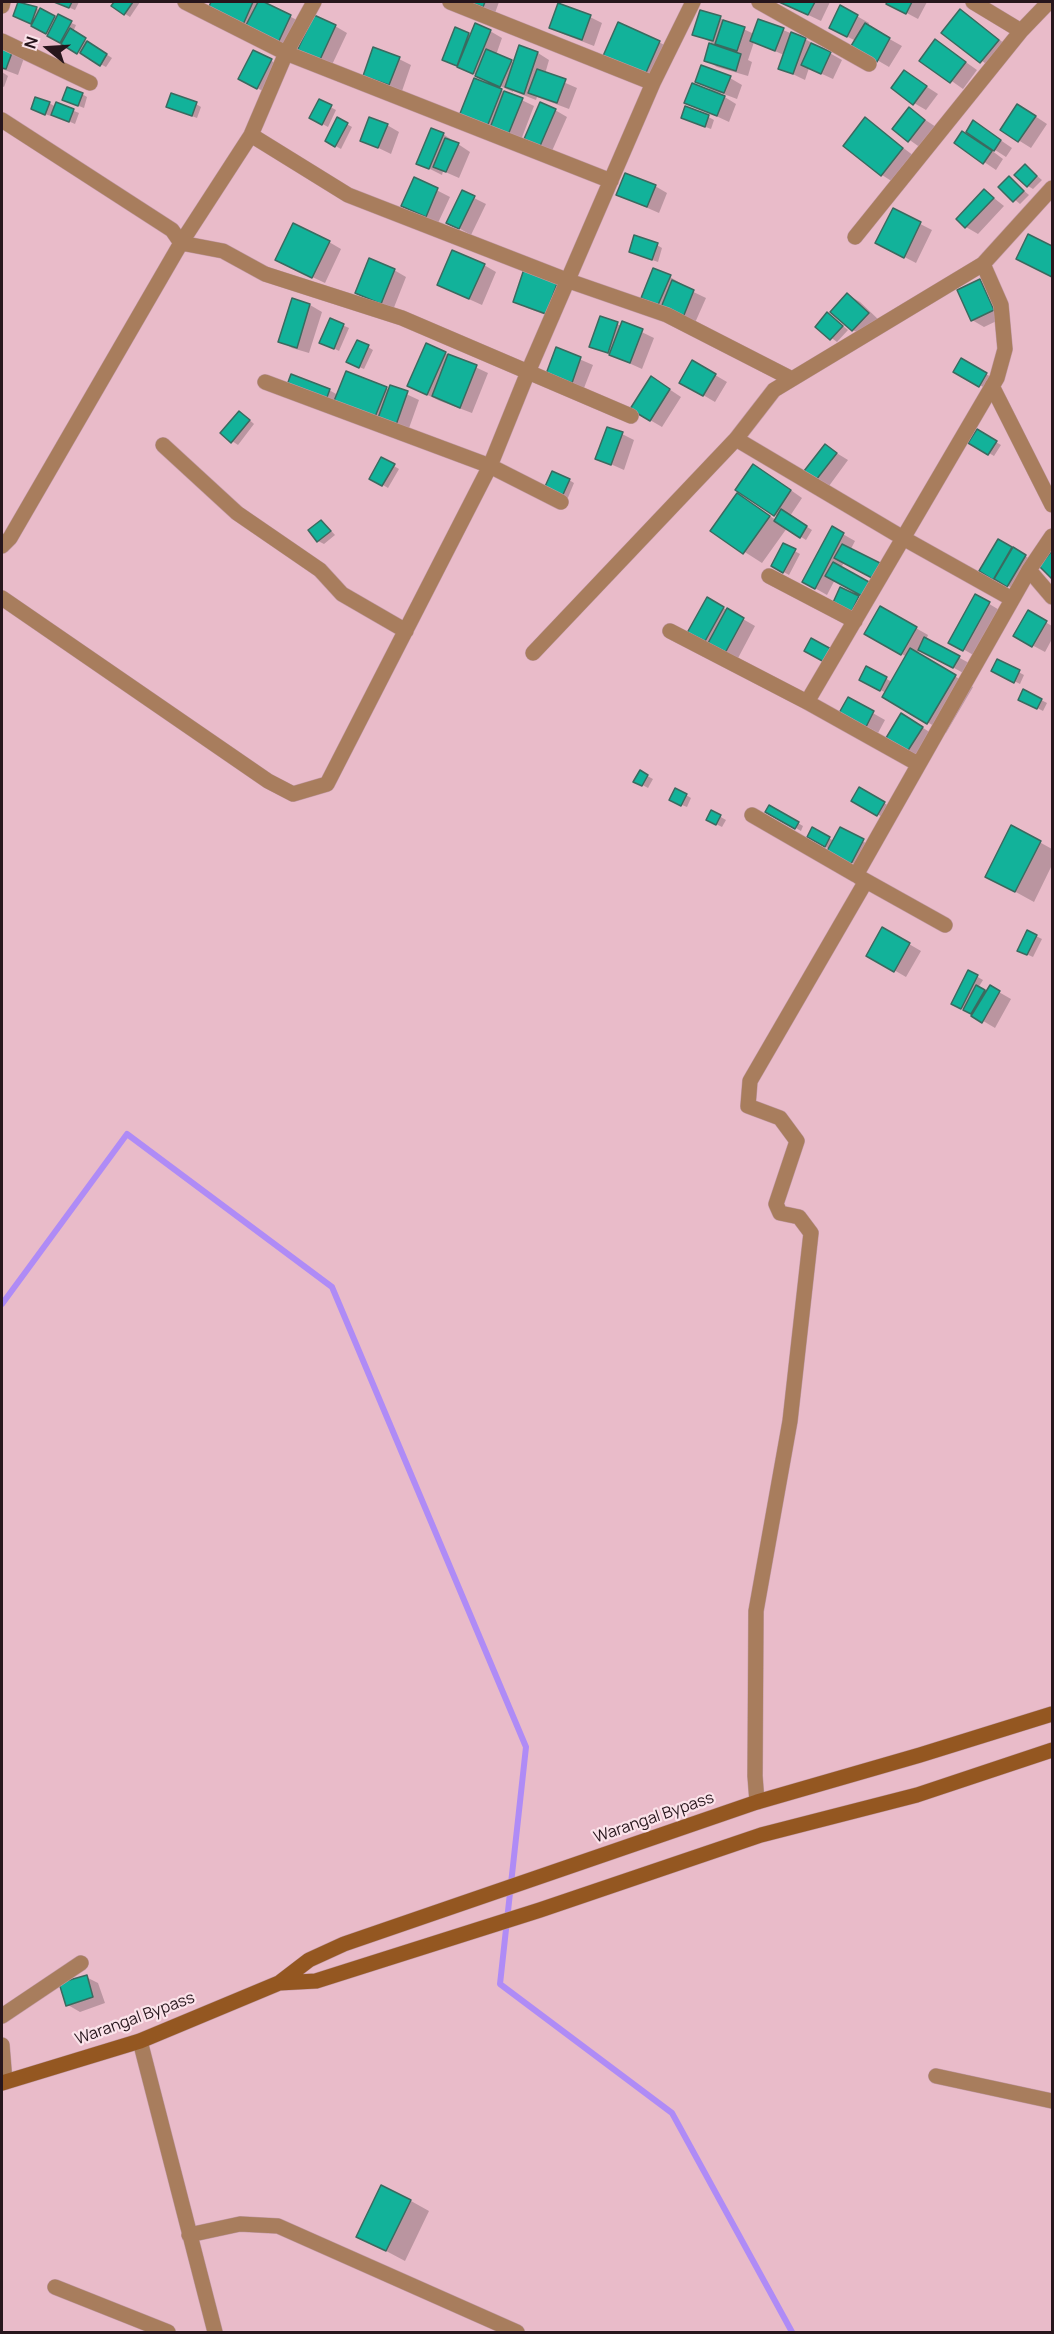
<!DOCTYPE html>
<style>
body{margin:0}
#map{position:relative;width:1054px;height:2334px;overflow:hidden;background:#e9bbc9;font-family:Manrope,sans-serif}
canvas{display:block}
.frame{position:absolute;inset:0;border:3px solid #27161c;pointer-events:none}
.north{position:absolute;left:18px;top:18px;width:60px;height:60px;-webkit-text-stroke:4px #fbe3ea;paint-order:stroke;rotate:288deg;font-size:16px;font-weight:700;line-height:24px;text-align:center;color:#27161c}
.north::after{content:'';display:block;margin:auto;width:21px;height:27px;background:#27161c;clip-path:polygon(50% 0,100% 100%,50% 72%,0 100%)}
</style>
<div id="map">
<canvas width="1054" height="2334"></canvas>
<div class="frame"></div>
<div class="north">N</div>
</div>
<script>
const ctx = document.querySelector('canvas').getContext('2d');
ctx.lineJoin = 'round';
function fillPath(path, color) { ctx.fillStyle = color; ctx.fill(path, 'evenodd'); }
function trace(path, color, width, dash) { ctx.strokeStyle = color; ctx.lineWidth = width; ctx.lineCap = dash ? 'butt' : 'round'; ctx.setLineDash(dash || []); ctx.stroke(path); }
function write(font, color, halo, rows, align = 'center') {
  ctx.font = font + ' Manrope,sans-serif'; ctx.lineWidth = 4.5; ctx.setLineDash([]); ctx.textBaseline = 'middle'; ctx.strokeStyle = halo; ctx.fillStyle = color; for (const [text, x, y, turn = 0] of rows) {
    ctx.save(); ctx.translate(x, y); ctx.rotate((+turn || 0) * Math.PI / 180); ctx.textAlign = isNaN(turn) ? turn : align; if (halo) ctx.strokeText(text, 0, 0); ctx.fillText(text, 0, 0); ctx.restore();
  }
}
const shadow = new Path2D(`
 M20,2L76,25L73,32L112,58L106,67L63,44L33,24L15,16Z
 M56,2H79L75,10Z
 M116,2H140L130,17L113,6Z
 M213,2H261L303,23L290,48L209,11Z
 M462,2H499L495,13Z
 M781,2H830L821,21Z
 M888,2H927L918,19L888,3Z
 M841,7L869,23L868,27L902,46L889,67L853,46L856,41L842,34Z
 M960,11L972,18L1010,48L993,69L943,32Z
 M590,17L602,23L594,46L563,34L551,28Z
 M720,18L754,34L783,30L805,39L842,60L833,79L809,68L805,80L780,68L784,55L754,42L748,60L752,62L748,76L717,67L706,60L711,42L694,34Z
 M335,26L347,33L330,69L310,60Z
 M490,31L502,38L496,55L514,63L538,53L549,60L545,74L577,88L569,109L537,97L536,100L513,91V92L444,60L468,34L471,36Z
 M936,41L977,70L963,89L922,60Z
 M659,42L671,49L657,80L616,62Z
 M2,47L24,58L18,75L2,69Z
 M254,52L283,67L270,94L252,86Z
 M399,59L411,65L402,91L377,82Z
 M2,72L8,76L4,87L2,86Z
 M904,72L938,94L926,110L914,103Z
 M730,78L742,85L737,99L721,93L720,94L736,104L729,122L686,102L710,91L711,90L697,82Z
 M497,88L534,106L521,140L473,122Z
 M82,94L87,97L84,108L69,102Z
 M319,101L336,110L328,127L311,118Z
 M49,103L56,107L57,104L79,113L75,124L52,114L51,116L38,112Z
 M196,104L201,107L197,118L168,107Z
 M909,109L936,127L921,148L894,129Z
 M555,110L567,117L552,151L538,145Z
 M1029,112L1047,124L1031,148L1002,130Z
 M705,115L714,120L711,129L688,120Z
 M338,119L352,127L341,149L327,141Z
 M865,119L914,156L893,182L882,175Z
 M974,122L1012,148L1006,157L992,148L991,150L1003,159L996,170L956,143L966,135Z
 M387,125L399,132L391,154L362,140Z
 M443,134L470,152L459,178L443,171L442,175L418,163Z
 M1025,166L1042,180L1033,189L1028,186Z
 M1009,178L1029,195L1020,204L1000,187Z
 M415,179L450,197L438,223L403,206Z
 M655,186L667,193L659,213L618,195Z
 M985,191L1004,206L978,234L966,227Z
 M474,198L486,204L471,235L448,222Z
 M893,210L932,230L916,263L889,249Z
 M329,242L341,249L325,283L289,266Z
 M657,245L662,248L658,262L636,254Z
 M484,265L496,272L482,305L451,291Z
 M394,270L406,277L393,310L356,293Z
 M670,277L682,284L681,286L706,298L694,325L655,304Z
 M980,281L992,288L1005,317L984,327L972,320Z
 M557,283L569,290L559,320L527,308L515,301Z
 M848,295L860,302L880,321L865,337L853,330L833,312Z
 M293,300L310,305L322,312L309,353L292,348L280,341Z
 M828,314L848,330L837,342L817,327Z
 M601,318L622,326L623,323L654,338L642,369L591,346Z
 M331,320L349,328L339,351L327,345Z
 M368,347L373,350L364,369L354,365Z
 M556,349L593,365L584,388L560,380Z
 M445,353L488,373L472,413L440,401L409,386Z
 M962,360L998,381L992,392L955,371Z
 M693,362L727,382L715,402L681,382Z
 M663,385L681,397L662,427L650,420Z
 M391,387L419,400L408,431L301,391L329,390L338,395L386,388L390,390Z
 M245,416L254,424L238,445L232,441Z
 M977,431L1001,445L994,456L970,442Z
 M622,434L634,440L624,470L597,458Z
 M825,446L848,460L829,486L817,479Z
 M382,459L399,469L388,488L371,478Z
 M765,472L802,498L790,516L812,530L806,540L787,528L762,563L712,531L737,495L776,520L778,517L737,490Z
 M569,480L574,483L567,500L551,493Z
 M322,521L335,535L324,544L318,541Z
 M832,528L855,541L827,595L804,582Z
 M999,541L1037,563L1019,592L981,571Z
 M784,545L800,554L789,575L773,566Z
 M976,596L1001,611L975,656L951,642Z
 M708,599L755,626L737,660L689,633Z
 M881,608L928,635L926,640L971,664L965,674L920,649L917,654L973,687L946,733L884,697L886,693L861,679L867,668L892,682L907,657L866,634Z
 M1028,612L1052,626V639L1045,652L1015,636Z
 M998,661L1024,675L1020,684L993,670Z
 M1024,691L1047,703L1043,711L1020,699Z
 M848,699L885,720L878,733L841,712Z
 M914,722L934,735L920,757L888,738Z
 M640,772L653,779L648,788L635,781Z
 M860,789L896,810L889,821L853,800Z
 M686,795L691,798L687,807L677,803Z
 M770,807L803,826L801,831L767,811Z
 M712,812L726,820L722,827L708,820Z
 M1012,827L1052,849V865L1034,902L1003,885Z
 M813,829L834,841L840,829L875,848L864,870L809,837Z
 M883,929L921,951L906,977L868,955Z
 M1028,932L1042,939L1033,957L1024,953Z
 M969,972L983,980L978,988L987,993L990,987L1011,999L995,1028L953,1003Z
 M86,1977L98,1983L105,2003L80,2012L68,2005Z
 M411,2201L429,2211L405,2261L358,2236Z`);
const stream = new Path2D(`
 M2,1304L127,1134L332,1287L526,1747L500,1984L672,2113L792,2332`);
const building = new Path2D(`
 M18,2L37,7L31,24L13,16Z
 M54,2H72L69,8Z
 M114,2H133L124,15L111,6Z
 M211,2H253L242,27L207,11Z
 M258,2H264L291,15L278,43L245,27Z
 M468,2H485L483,7Z
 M779,2H815L808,15Z
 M887,2H912L906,14L886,4Z
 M558,3L591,15L582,40L549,28Z
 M840,5L858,15L847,37L829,28Z
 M40,8L55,16L46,34L31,26Z
 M960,9L999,40L980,63L941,33Z
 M700,10L721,16L713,41L692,35Z
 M58,14L72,21L60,43L47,36Z
 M314,15L336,25L318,64L296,53Z
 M758,19L784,28L775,51L750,41Z
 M723,20L745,27L737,51L715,44Z
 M618,22L660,41L645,75L603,56Z
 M475,23L491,30L473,74L457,67Z
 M865,23L890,38L877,62L851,46Z
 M455,27L469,33L457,66L442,60Z
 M70,28L86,38L77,54L61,44Z
 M791,32L806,38L793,74L778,69Z
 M935,39L966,62L950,83L919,61Z
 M87,41L107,54L100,66L80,53Z
 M709,43L741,54L736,71L704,61Z
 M811,43L831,52L821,74L801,65Z
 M519,45L538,52L524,94L505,87Z
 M2,46L13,50L6,69L2,68Z
 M373,47L400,57L389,85L363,76Z
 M486,49L512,60L500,87L475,76Z
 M253,50L272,59L257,89L238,79Z
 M701,65L731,76L724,93L695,82Z
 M537,69L566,79L557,103L528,93Z
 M904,70L927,86L913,105L891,88Z
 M474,78L502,89L487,127L459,116Z
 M692,83L725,96L717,116L684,103Z
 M67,87L83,93L78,106L62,100Z
 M504,91L523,98L508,135L490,128Z
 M171,93L197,102L192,116L166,107Z
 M35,97L50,102L45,115L31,109Z
 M319,99L332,105L322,125L309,118Z
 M56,102L74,109L69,122L51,115Z
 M540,102L556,109L540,146L524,139Z
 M1017,104L1036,116L1018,142L1000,130Z
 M685,106L709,115L705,127L681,118Z
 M909,107L925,120L908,142L892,129Z
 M337,117L348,123L335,147L325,141Z
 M369,117L388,124L378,148L360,141Z
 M865,117L903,148L881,176L843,146Z
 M973,120L1001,140L994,151L966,132Z
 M431,128L444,133L429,169L416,164Z
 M962,131L992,151L983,164L954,143Z
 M445,138L459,143L446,172L433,167Z
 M1025,164L1037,176L1027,187L1014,175Z
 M625,173L656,185L647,207L616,195Z
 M1009,176L1024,191L1013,202L998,187Z
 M414,177L438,188L426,217L401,206Z
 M984,189L994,198L965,228L956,219Z
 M462,190L475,196L459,229L446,223Z
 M893,208L921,222L904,258L875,243Z
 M293,223L330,241L312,278L275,260Z
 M1028,234L1052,246V277L1016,259Z
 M634,235L658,243L652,260L629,252Z
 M452,250L485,264L469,299L437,285Z
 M369,258L395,269L381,304L355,293Z
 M653,268L671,275L658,305L641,298Z
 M524,269L558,281L546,314L513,302Z
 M980,279L994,310L971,321L957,290Z
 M672,280L694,290L682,320L660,310Z
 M847,293L869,313L852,331L830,312Z
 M292,298L310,304L297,348L278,342Z
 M827,312L843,326L830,340L815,327Z
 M600,316L618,322L608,353L589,347Z
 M330,318L344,324L334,349L319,343Z
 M622,321L643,329L630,363L609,355Z
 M357,340L369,345L359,368L346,362Z
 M426,343L446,352L427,395L407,386Z
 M556,347L581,357L572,383L546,374Z
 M448,354L477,365L460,408L432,396Z
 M961,358L987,373L979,387L953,372Z
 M692,360L716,374L703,396L679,383Z
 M346,371L387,387L373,422L332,406Z
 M291,374L330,389L326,400L287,385Z
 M651,376L670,389L650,421L630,409Z
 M390,385L408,391L396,425L378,418Z
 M239,411L250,420L231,443L220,433Z
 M607,427L623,432L611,465L595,459Z
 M977,429L997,441L988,455L968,443Z
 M825,444L837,453L816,480L804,471Z
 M381,457L395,464L382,486L369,479Z
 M753,464L791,490L774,516L735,490Z
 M552,471L570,479L561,499L543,491Z
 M737,493L770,516L743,554L710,531Z
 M781,509L807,526L800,538L774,521Z
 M321,520L331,531L317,542L308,530Z
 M832,526L844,533L815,589L802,582Z
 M998,539L1012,547L993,580L979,571Z
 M783,543L796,549L783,573L771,566Z
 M842,544L880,563L872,578L834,558Z
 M1013,547L1026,555L1007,587L994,579Z
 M1052,551V579L1039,566Z
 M833,562L869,582L862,596L825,576Z
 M840,587L859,596L850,615L831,607Z
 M975,594L990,602L963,651L948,643Z
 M707,597L724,607L704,643L687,633Z
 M880,606L917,627L901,655L864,634Z
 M727,608L744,618L724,655L707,645Z
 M1028,610L1047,621L1032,647L1013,636Z
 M924,637L960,656L953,668L918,650Z
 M811,638L833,650L826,663L804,651Z
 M910,648L956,675L927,724L882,697Z
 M997,659L1020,670L1014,683L991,671Z
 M866,666L887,677L880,691L859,680Z
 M1023,689L1042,699L1037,709L1018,700Z
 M848,697L874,711L866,727L839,713Z
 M901,713L923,727L907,752L886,738Z
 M640,770L648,775L642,786L633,782Z
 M859,787L885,802L877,816L851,801Z
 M675,788L687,794L681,806L669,800Z
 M769,805L799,822L795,829L765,812Z
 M711,810L721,815L716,825L706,820Z
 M1011,825L1041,841L1015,892L985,877Z
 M812,827L830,837L825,847L807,837Z
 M840,827L864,839L851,864L827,851Z
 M882,927L910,943L894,972L866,956Z
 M1027,930L1037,935L1027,955L1017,951Z
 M968,970L978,975L961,1009L951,1004Z
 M976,985L985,990L971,1014L963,1010Z
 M990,985L1000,991L982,1023L971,1016Z
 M87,1975L93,1997L66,2006L59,1983Z
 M381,2185L411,2200L386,2251L356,2237Z`);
const street = new Path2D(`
 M185,2L286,53L611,181
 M450,2L653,83
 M759,2L869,64
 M973,2L1021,31
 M2,6L3,2
 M2,41L90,83
 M2,120L172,230L181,243L223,251L265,274L402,318L631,416
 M251,135L348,195L569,281L667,315L792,379
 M855,237L1021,31L1049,2
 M265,382L490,466L561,502
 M992,386L1052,505
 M736,439L903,538L1012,599
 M163,445L237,513L320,570L342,594L406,631
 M2,546L10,538L181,243L251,135L286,53L314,2
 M1029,570L1052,597
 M769,576L855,621
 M2,598L268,781L293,794L327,784L490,466L528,372L653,83L693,2
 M670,631L807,702
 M533,653L736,439L774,390L983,264L1052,188
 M918,764L807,702L997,378L1005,349L1001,305L983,264
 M752,815L856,875L1029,570L1052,536
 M859,877L945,925
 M757,1802L755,1776L756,1611L790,1421L811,1233L799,1217L780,1213L776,1204L797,1141L780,1118L748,1106L750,1081L866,881
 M2,2016L81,1963
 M140,2041L215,2332
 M2,2045L5,2082
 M936,2076L1052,2101
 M189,2235L240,2224L278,2226L517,2332
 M55,2287L168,2332`);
const secondary = new Path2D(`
 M279,1983L316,1981L540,1910L761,1835L917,1795L1052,1750
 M2,2083L140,2041L279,1983L309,1960L344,1944L757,1802L920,1755L1052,1714`);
const streetNames = [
 ["Warangal Bypass",654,1818,-19],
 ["Warangal Bypass",135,2019,-20]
];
fillPath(shadow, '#0003');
trace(stream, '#af8bf6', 6);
fillPath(building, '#12b29a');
trace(building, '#3a6a5f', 1.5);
trace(street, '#c29aa6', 16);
trace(secondary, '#c29aa6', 16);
trace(street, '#a87d5d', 15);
trace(secondary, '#945721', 15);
write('16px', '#27161c', '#fbe3ea', streetNames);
</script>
